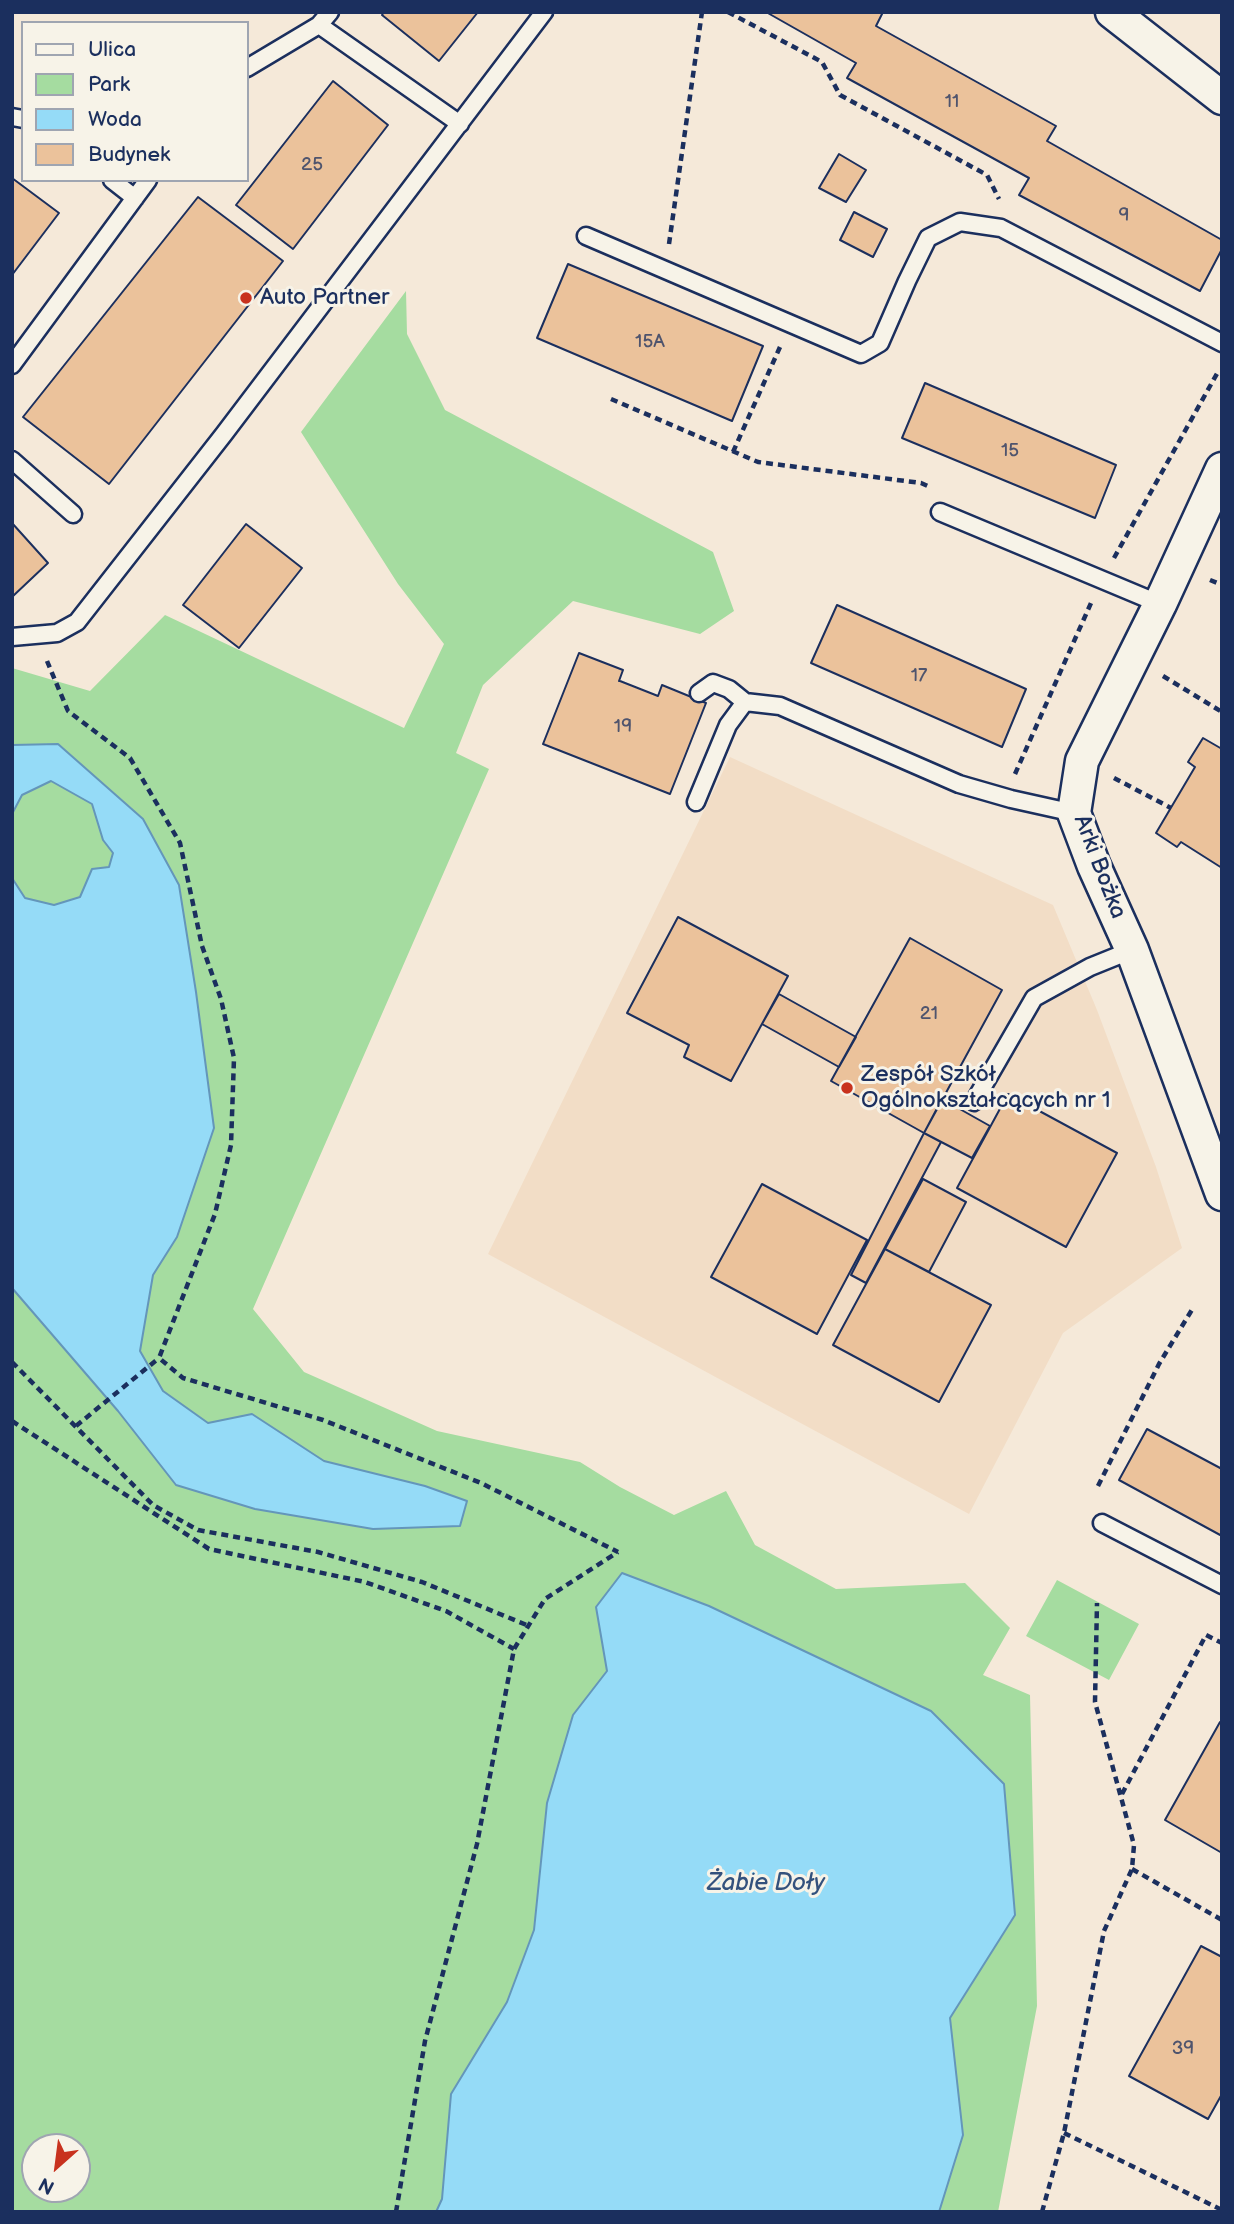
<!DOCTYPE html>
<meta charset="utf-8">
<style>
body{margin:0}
#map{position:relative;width:1234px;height:2224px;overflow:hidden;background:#f5e9d9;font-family:"Balsamiq Sans",sans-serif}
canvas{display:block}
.frame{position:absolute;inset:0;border:14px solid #1b2f5e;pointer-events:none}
.legend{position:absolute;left:21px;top:21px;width:228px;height:161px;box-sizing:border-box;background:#f7f3e8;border:2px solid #9fa5b1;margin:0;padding:9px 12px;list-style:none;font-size:21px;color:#1b2f5e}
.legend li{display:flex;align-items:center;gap:14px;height:35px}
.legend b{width:35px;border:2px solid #9fa5b1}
.north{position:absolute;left:21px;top:2133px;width:70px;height:70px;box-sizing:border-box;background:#f7f3e8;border:2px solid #9fa5b1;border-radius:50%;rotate:208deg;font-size:19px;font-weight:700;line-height:28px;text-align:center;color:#1b2f5e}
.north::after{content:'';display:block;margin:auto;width:24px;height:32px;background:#c8321e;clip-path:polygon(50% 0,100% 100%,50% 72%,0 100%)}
</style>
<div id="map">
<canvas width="1234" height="2224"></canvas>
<div class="frame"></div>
<ul class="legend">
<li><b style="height:9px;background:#f7f3e8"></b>Ulica</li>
<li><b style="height:19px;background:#a5dca0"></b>Park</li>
<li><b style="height:19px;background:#95dbf7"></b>Woda</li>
<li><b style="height:19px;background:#ebc29b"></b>Budynek</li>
</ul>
<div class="north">N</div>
</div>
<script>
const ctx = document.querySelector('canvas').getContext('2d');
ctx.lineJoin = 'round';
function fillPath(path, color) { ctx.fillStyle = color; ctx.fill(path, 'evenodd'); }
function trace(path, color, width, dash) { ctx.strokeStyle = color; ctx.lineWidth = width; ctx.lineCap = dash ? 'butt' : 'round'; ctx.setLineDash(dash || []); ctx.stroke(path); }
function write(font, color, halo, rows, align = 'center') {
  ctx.font = font + ' "Balsamiq Sans",sans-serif'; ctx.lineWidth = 6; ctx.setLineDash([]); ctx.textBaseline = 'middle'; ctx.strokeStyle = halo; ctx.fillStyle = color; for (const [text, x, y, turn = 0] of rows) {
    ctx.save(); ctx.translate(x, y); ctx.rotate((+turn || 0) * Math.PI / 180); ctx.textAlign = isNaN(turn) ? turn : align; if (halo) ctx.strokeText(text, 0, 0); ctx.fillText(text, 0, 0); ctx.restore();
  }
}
const built = new Path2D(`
 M730,757L1053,905L1097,1010L1156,1167L1182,1248L1063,1333L969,1514L488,1254Z`);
const green = new Path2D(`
 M406,291L407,334L445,410L713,552L734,611L700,634L573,601L483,685L456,753L489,769L253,1309L304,1372L437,1431L580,1462L620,1487L674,1515L726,1491L755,1545L836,1589L965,1583L1010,1628L983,1675L1030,1695L1037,2006L998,2212H12V668L90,691L165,615L404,728L444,644L398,584L301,432ZM35,2147H77V2189H35Z
 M1057,1580L1139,1624L1109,1680L1026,1636Z`);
const water = new Path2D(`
 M58,744L143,819L179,885L196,992L214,1128L177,1237L153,1275L140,1351L163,1391L208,1423L252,1414L324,1461L425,1486L467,1501L460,1526L373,1529L255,1509L176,1485L118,1411L12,1288V878L25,898L54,905L80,897L92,869L109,867L113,853L103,840L92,804L51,781L22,795L12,814V745Z
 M622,1573L709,1606L931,1711L1004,1784L1015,1915L950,2018L963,2135L939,2212H436L442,2199L451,2094L507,2002L534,1930L547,1803L573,1715L607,1671L596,1607Z`);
const building = new Path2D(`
 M384,12H478L439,61L382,15Z
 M766,12H883L876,26L1056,126L1047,141L1222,240V249L1200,291L1019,195L1029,178L847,78L856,63Z
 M333,81L388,125L293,249L236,205Z
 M839,154L866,170L846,202L819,188Z
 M12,178L59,213L12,275Z
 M198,197L283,261L109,484L23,417Z
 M854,212L887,229L873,257L840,240Z
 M568,264L763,346L732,421L537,338Z
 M925,383L1116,465L1095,518L902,438Z
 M12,523L48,563L12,597Z
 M246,524L302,568L239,648L183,605Z
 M837,605L1026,689L1002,747L811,663Z
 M579,653L623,670L619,681H620L658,696L662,685L706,703L670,794L543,744Z
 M1203,738L1222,749V868L1181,842L1177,847L1156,833L1195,767L1188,762Z
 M678,917L788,976L731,1081L684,1057L689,1045L627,1013Z
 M910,938L1002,990L924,1133L831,1081Z
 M779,994L856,1037L839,1067L762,1024Z
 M1008,1094L1117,1153L1066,1247L957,1188Z
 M942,1099L990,1126L972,1158L924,1133Z
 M924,1133L941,1142L866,1283L851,1275Z
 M923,1179L966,1202L929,1272L885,1249Z
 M762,1184L867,1240L817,1334L711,1277Z
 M885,1249L991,1305L939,1402L833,1345Z
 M1147,1429L1222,1469V1536L1119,1480Z
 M1220,1722H1222V1853L1165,1820Z
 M1201,1946L1222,1957V2094L1208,2119L1129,2076Z`);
const path = new Path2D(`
 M728,12L822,62L840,95L987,175L999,199
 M669,244L702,12
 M611,399L758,462L921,483L930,487
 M733,452L780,347
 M1114,558L1219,370
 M1210,580L1222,585
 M47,661L68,711L130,758L180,843L202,946L221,999L234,1058L231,1145L215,1214L159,1358L183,1378L323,1420L481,1483L618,1552
 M1163,676L1222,712
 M1015,774L1091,603
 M1114,778L1171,808
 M12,1362L153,1505L198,1530L318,1552L422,1582L529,1626
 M12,1421L209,1549L365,1582L446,1611L514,1649
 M76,1426L159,1358
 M1098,1486L1159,1364L1193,1308
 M1122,1794L1206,1635L1222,1643
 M1132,1869L1222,1920
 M1064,2133L1222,2210
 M396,2212L425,2041L477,1844L514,1649L545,1599L618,1552
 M1042,2212L1064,2133L1104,1931L1132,1869L1134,1845L1095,1702L1097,1603`);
const service = new Path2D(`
 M330,12L319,25L460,124
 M247,68L319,25
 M12,117L23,119
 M112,180L135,198
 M586,236L861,354L880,343L907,281L928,238L960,222L1001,228L1222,343
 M12,365L148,180
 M12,460L73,514
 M940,512L1160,604
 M12,637L57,633L77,622L224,434L544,12
 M699,693L713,683L729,689L745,702
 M696,802L728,725L745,702L780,706L959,784L1011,799L1074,813
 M974,1102L1034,998L1090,967L1132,950
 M1102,1523L1222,1585`);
const minor = new Path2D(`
 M1112,12L1222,98
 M1222,469L1160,604L1082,761L1074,813L1094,866L1132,950L1222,1194`);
const markers = [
 [246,298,7,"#c8321e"],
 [847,1088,7,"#c8321e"]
];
const numberNames = [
 ["11",952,102],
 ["25",312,165],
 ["9",1124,216],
 ["15A",650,342],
 ["15",1010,451],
 ["17",919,676],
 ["19",623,727],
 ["21",929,1014],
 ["39",1183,2049]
];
const poiNames = [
 ["Auto Partner",260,298],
 ["Zespół Szkół",861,1075],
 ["Ogólnokształcących nr 1",861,1101]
];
const streetNames = [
 ["Arki Bożka",1099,867,69]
];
const waterNames = [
 ["Żabie Doły",766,1884]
];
fillPath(built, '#f2ddc6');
fillPath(green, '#a5dca0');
fillPath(water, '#95dbf7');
trace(water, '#6496ba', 2);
fillPath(building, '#ebc29b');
trace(building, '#1b2f5e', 2);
trace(service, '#1b2f5e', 21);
trace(minor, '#1b2f5e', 37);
trace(path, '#1b2f5e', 4.5, [7, 5]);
trace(service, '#f7f3e8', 16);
trace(minor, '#f7f3e8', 32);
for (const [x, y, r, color] of markers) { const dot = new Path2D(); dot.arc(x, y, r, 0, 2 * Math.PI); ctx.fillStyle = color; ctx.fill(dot); trace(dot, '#f7f3e8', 2.5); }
write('19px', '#4f546d', null, numberNames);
write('23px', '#1b2f5e', '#f7f3e8', poiNames, 'left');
write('23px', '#1b2f5e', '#f7f3e8', streetNames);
write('italic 24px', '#33517d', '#f7f3e8', waterNames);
</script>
